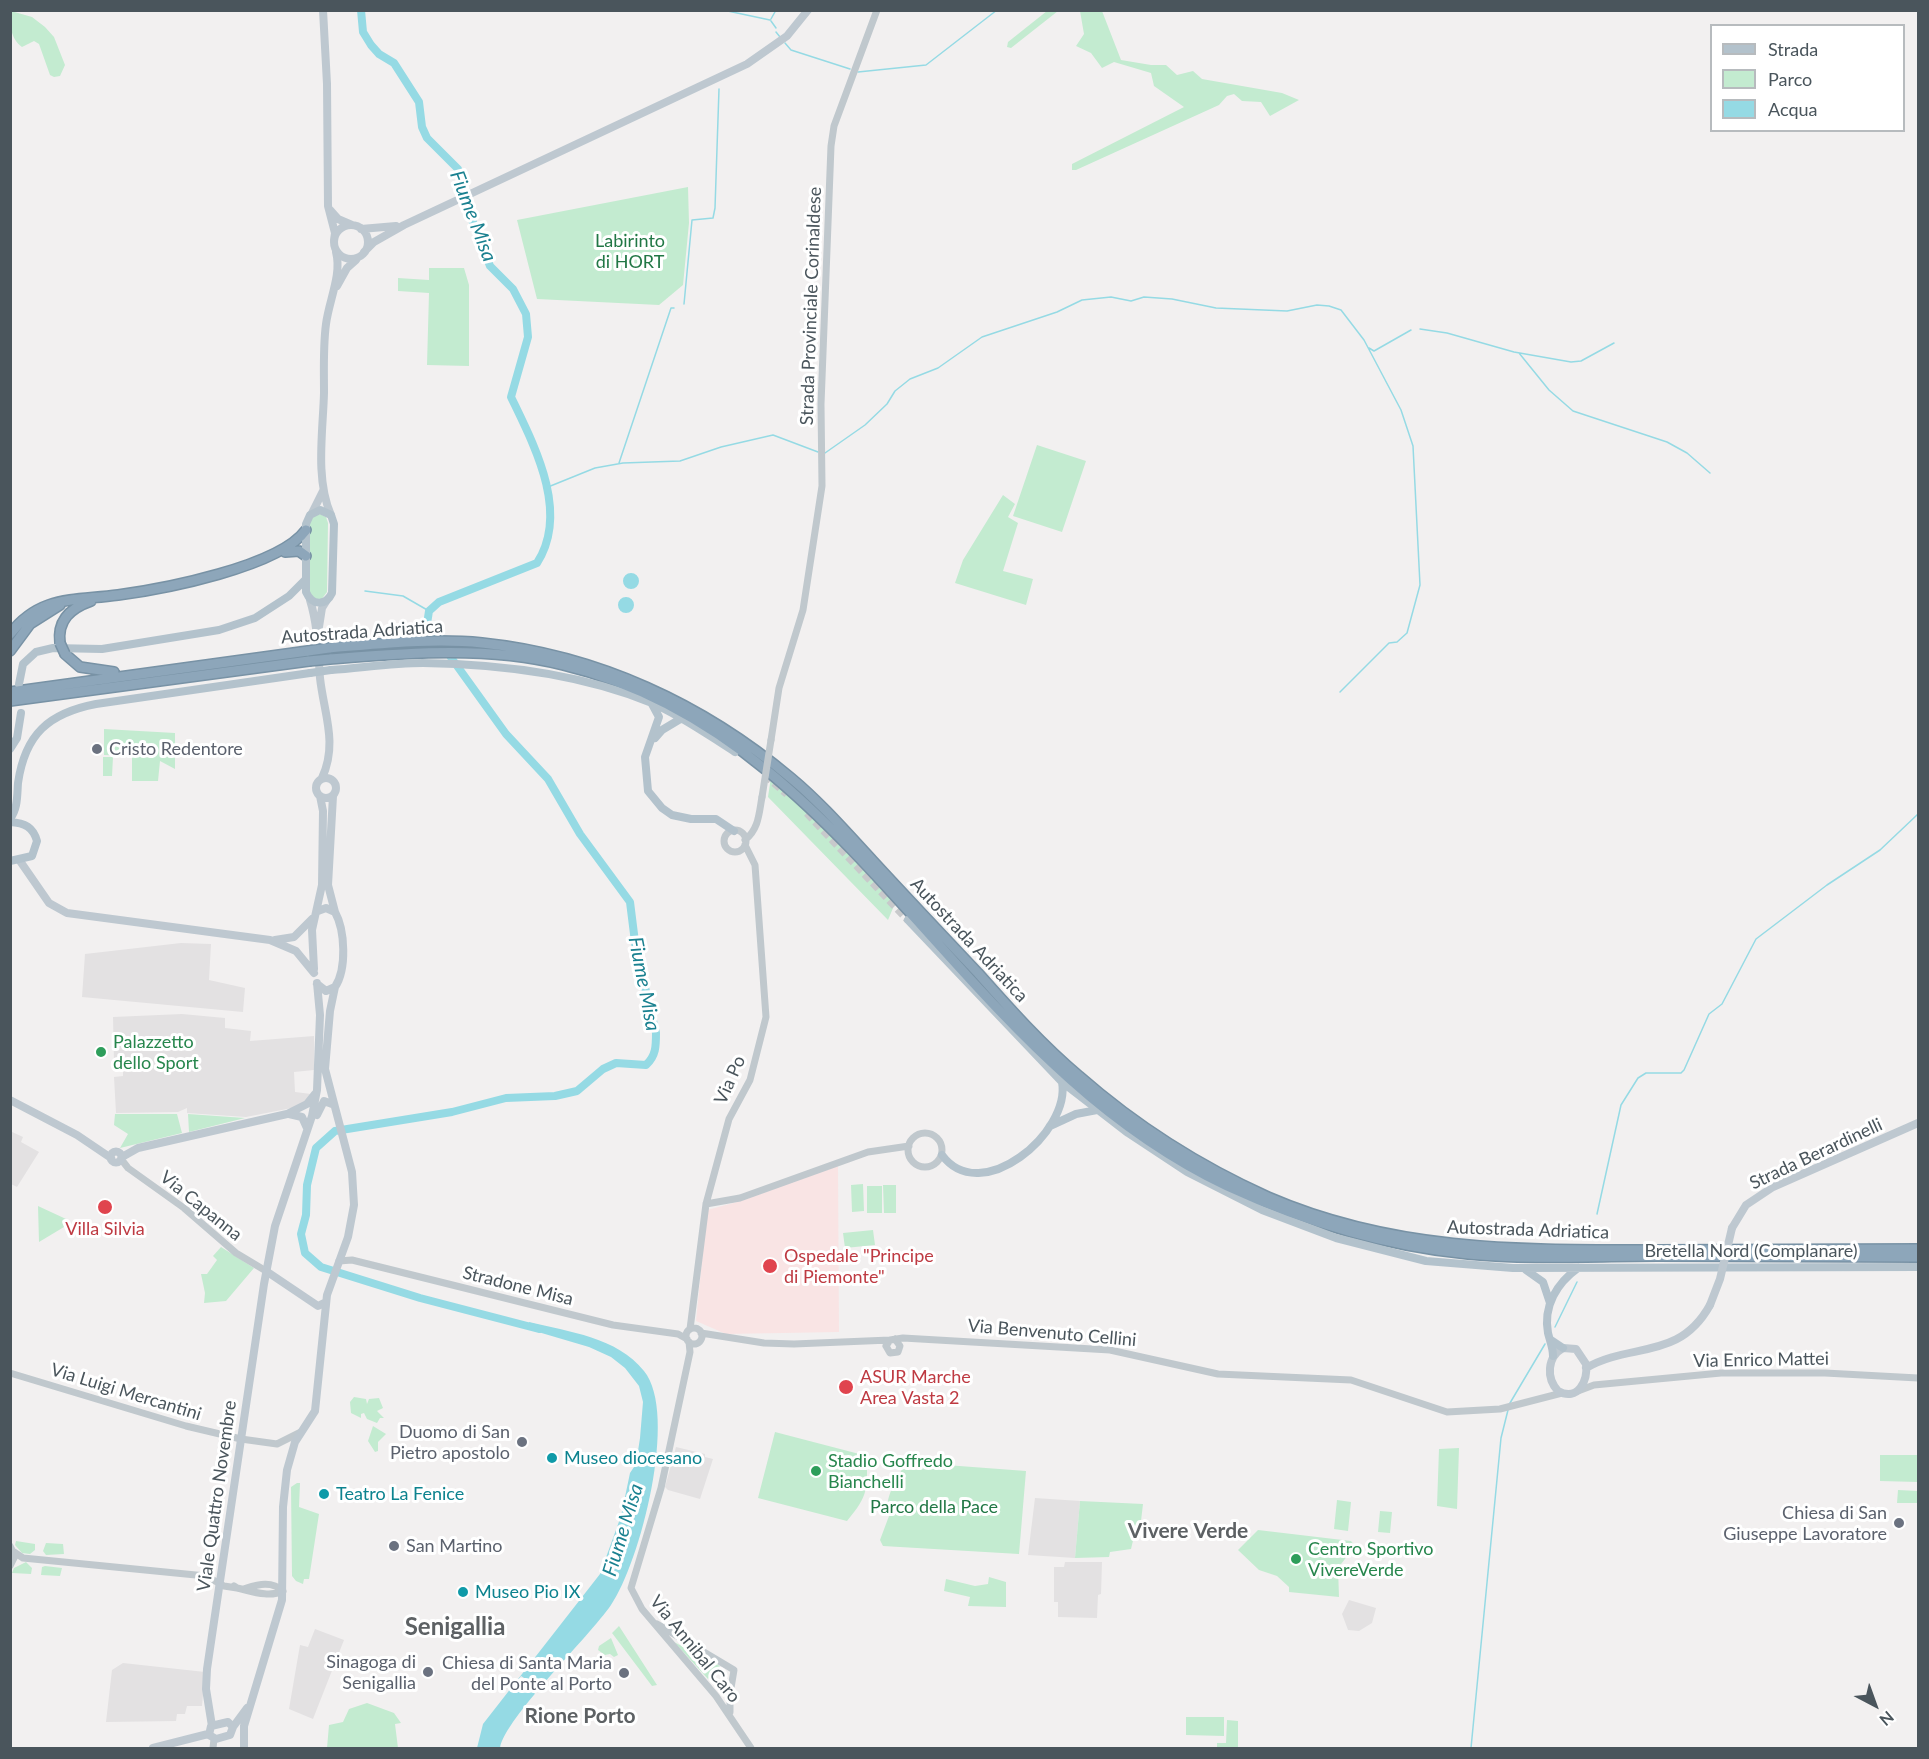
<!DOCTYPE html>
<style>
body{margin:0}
#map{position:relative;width:1929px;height:1759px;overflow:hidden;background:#f2f0f0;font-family:Lato,sans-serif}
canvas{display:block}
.frame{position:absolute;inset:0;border:12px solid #4a555c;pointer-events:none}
.legend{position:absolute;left:1710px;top:24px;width:195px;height:108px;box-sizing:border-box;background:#fff;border:2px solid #b7bbbe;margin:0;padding:8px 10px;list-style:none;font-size:18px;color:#4a555c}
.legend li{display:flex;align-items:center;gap:12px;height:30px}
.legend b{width:30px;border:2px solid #b7bbbe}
.north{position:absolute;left:1845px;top:1675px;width:60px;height:60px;-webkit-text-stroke:4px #fff;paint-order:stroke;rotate:139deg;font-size:16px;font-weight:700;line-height:24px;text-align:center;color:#4a555c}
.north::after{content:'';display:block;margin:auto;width:21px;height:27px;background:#4a555c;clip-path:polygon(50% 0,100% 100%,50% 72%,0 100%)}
</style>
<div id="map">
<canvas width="1929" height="1759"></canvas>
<div class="frame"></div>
<ul class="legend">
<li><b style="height:8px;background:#b3c2cc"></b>Strada</li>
<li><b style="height:16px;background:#c3ebd0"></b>Parco</li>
<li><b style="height:16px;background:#95dae4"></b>Acqua</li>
</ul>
<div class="north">N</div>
</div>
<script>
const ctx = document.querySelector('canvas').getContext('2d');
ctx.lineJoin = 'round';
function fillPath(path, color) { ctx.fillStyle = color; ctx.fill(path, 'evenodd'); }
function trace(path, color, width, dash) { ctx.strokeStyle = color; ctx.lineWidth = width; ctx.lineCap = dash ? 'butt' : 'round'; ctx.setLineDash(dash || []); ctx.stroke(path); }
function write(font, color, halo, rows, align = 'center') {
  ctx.font = font + ' Lato,sans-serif'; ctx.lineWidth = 6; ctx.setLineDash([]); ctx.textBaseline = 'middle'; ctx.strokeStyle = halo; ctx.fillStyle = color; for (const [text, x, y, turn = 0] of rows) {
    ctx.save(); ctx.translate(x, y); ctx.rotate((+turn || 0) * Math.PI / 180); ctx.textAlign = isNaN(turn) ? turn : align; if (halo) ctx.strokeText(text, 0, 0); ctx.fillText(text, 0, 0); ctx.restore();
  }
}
const education = new Path2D(`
 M181,943L211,944L209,980L245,988L243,1012L82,997L85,954Z
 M182,1014L225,1018V1028L251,1031L250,1041L314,1036V1070L294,1072L295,1092L311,1094L307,1100L297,1107L246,1117L187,1113V1108L178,1112L116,1113L114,1077L123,1076V1063L114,1062L113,1017Z
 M10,1131L23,1137L21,1142L39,1152L17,1187L11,1184Z
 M676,1447L705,1454V1457L713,1459L700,1499L668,1490L665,1487Z
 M1035,1498L1080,1501L1075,1558L1028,1555Z
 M1065,1562H1102L1101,1594L1098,1595L1097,1618L1058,1617V1602H1054V1567H1064Z
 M1349,1600L1376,1608L1372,1623L1359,1631L1348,1630L1342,1614Z
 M315,1629L344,1640L313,1719L289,1709L300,1645L308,1647Z
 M123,1663L205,1672L202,1706H187L185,1714H177L176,1721L106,1722L112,1670Z`);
const medical = new Path2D(`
 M838,1166L839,1332L726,1334L696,1321L707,1210L741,1201Z`);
const green = new Path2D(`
 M11,11L32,17L45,27L54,37L65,65L60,76L54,77L50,75L39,44L34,41L22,47C10,38 10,25 11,11Z
 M1047,11H1058L1011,48L1007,47L1008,42Z
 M1080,11H1102L1121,60L1151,65H1166L1177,75L1193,71L1202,79L1282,93L1299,100L1270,116L1261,102L1242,101L1234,94L1227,96L1219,105L1076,170H1072V164L1184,107L1154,86L1151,73L1114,62L1102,68L1091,53L1076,46L1084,34Z
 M688,187L689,223L683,285L659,305L537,299L517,220Z
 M429,268H464L469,285V366L427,365L429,293L398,291V278L429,280Z
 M1037,445L1086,461L1062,532L1013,516Z
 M1003,495L1015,504L1008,517L1018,523L1003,571L1033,579L1026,605L955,583L963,560Z
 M320,514L326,517L328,523L327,592L321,600L309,597L308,525L311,517Z
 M104,729L175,733V769L160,761L158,781H132V756L104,755Z
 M103,757H113L112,776H103Z
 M771,777L805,806L896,901L888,920L768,797Z
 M115,1114H177L182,1133L120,1148L128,1134L114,1125Z
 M188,1114L245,1118L189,1132Z
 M863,1184L864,1211L852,1212L851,1185Z
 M883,1185H896V1213H884Z
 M867,1186H882V1213H867Z
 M38,1206L66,1219L64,1227L39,1242Z
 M873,1230L875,1245L845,1248L843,1233Z
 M221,1247L254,1268L226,1301L204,1303L205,1293L201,1274H207L217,1260L213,1256Z
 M354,1397L366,1399L367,1404L369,1399L379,1398L383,1408L377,1411L384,1418H380L377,1423L367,1419L364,1413L361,1414V1418L351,1413L350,1402Z
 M373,1426L386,1434L378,1442V1451L375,1452L368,1441Z
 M775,1432L867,1456C867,1489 869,1495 847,1521L758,1498Z
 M1459,1448L1457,1509L1437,1506L1439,1449Z
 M1880,1455H1918V1482L1880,1481Z
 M906,1462L1026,1471L1019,1554L883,1546L880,1540L889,1516C882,1499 899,1476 906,1462Z
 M297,1483H300L299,1507L319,1514L309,1579H304L303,1584L296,1581L292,1576L291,1487Z
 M1898,1490L1918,1491L1917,1503H1897Z
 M1337,1500L1351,1502L1348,1531L1334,1529Z
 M1080,1501L1143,1504L1141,1521L1137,1524L1131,1549L1110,1552L1109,1557L1075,1558Z
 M1380,1511L1392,1512L1390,1533L1378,1532Z
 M1258,1530L1351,1541L1355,1546L1338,1568L1339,1597L1289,1592V1587L1277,1576L1259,1570L1238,1550Z
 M16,1541L35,1544V1550L30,1554L22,1553L15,1545Z
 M46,1543L63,1544L64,1554L46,1555L43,1551Z
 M26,1562L32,1568L31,1574L12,1573L14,1568Z
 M45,1566L62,1568L60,1576L41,1575L42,1567Z
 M989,1577L1006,1582V1607L968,1606L970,1597L944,1591L946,1579L975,1586L988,1584Z
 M619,1626L657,1685L652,1686L612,1633Z
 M611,1638L618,1655L614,1657L610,1654L605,1655L598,1650L599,1646Z
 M674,1642L720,1666L708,1679Z
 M367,1703L394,1713L401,1723L395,1724L398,1748H327L329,1725L343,1722L349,1709Z
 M1186,1717H1224V1736L1186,1735Z
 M1227,1720L1238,1721V1748H1217V1743H1226Z`);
const water = new Path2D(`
 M623 581a8 8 0 1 1 16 0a8 8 0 1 1-16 0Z
 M618 605a8 8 0 1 1 16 0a8 8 0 1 1-16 0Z
 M529,1322C569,1332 617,1337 644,1371C679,1414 640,1563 611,1605C589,1637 505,1718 500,1748H477L483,1724L600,1574L621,1516L630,1473L636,1464L640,1438L643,1402L639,1386L625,1368L611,1357L589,1347L528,1329Z`);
const pier = new Path2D(`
 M521,1676L541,1689L537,1695L517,1682Z`);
const stream = new Path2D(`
 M723,10L770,20
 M771,19L776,10
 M771,21L776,28
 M776,32L780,37
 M785,43L791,50L850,69
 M858,72L926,65L997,10
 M684,304L692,220L713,218L715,208L719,89
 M1420,329L1447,333L1514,352L1571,362L1581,361L1614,343
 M1369,348L1374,351L1411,330
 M1519,353L1549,390L1573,411L1667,442L1687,453L1710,473
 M825,453L865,425L887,404L895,391L910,379L938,368L982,337L1057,312L1082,300L1111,297L1131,301L1144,297L1172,299L1216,308L1287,311L1317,305L1329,306L1341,310L1364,340L1401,410L1413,446L1420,585L1407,633L1397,642L1389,643L1340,692
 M619,463L671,308H674
 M548,487L595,468L623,463L680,461L721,447L773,435L818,452
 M365,591L403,596L429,611
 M1597,1214L1621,1105L1638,1078L1646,1073H1681L1684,1070L1709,1014L1722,1004L1756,939L1827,885L1880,850L1918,814
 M1555,1327L1577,1282
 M1510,1403L1545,1344
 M1471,1748L1501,1438L1508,1410`);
const river = new Path2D(`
 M361,10L363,32L371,45L379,54L394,63L419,102L422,127L427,138L458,169L469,212L490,266L513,289L526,314L528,337L511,397C534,445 570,512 537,563L439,602L429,611L427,624L506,734L548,779L580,834L630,902L636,950L656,1033C656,1046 656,1056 646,1065L616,1063L603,1069L577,1091L555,1096L506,1098L452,1112L335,1131L316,1148L307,1185L306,1215L301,1234L305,1253L321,1267L420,1298L539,1329`);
const primaryTunnel = new Path2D(`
 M765,775L787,794
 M807,813L908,920`);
const tertiary = new Path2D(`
 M771,740L779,688L803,610L822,486L821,404L831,146L834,126L877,10
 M724 841a11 11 0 1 1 22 0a11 11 0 1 1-22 0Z
 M745,840C759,829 759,813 762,797
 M908 1150a17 17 0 1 1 34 0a17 17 0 1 1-34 0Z
 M121,1159L128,1168L184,1208L236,1253L266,1271
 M706,1204L740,1198L868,1152L909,1146
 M339,1261L352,1260L613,1325L678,1334L687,1339
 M686 1336a8 8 0 1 1 16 0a8 8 0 1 1-16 0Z
 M690,1329L706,1204L729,1119L750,1080L766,1017L755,865L745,845
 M701,1333L764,1343L794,1344L890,1340
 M689,1342L690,1352L661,1488L631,1588L642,1609L716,1696L751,1748
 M886,1346L890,1340L903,1338L1110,1350L1218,1374L1351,1380L1447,1412L1500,1409L1562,1393
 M886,1346L890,1353L898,1352L900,1346L895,1339
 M10,1373L186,1426L241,1439L277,1444L301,1432
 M1578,1391L1594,1385L1721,1373H1825L1918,1378
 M10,1546L15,1556L10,1566
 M14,1552L23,1558L206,1576L224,1586L237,1588
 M234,1586L237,1588C251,1591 269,1598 283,1591C271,1580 257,1585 243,1589
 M657,1624L734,1670L730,1694V1712
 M213,1748L214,1739`);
const secondary = new Path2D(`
 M323,10L327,84L328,206L335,233L334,240
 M330,210L338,219L352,225
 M334 242a17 17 0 1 1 34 0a17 17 0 1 1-34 0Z
 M361,229L396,226
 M364,252L374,242L404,225L747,64L787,36L808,10
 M337,286L347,268L356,260
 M312,513L323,491
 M331,515C315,479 323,431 324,393C324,370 323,346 326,324C329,300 342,275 336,252
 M310,600C318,626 318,651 320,678C324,714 338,743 322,778
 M319,627L322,608L327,600
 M316 788a10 10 0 1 1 20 0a10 10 0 1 1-20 0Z
 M333,796L328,885L335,912
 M20,861L49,903L67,913L270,940L296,951L314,973
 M275,940L294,937L312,919
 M314,969L312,930L322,885L323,811L320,796
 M317,984L326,991L335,987C347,969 345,930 335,912L326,908L318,911
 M10,1100L77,1135L111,1158
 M289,1114L302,1117L307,1128
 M317,1115L324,1101L332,1104
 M110.5 1157a5.5 5.5 0 1 1 11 0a5.5 5.5 0 1 1-11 0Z
 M122,1157L138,1148L287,1114L307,1104L315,1094
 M1732,1228L1746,1205L1773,1187L1918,1123
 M266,1271L318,1306L326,1302
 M1563,1348L1576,1349L1586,1364C1588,1381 1578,1402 1558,1391C1546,1378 1547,1357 1563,1348Z
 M1586,1368C1631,1342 1679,1361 1710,1305
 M228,1722L233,1727L230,1735L216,1739L209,1735L211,1726Z
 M212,1726L206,1689L207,1669L264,1284L275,1226L312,1116L317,1090L320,1015L317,983
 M233,1727L247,1708
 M153,1748L208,1734
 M244,1748V1726L282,1600L283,1507L287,1470L295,1442L315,1411L327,1295L348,1237L354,1205L352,1172L325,1069L330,1011L335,987`);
const primary = new Path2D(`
 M320,510L331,515L334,524L332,593C326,606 312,606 306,592V524L310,515Z
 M331,670C361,668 392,663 423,663C499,664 581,674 652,703C682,716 708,735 735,752
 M19,684L23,664L36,652L53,648L102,649L219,630L255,618L289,596L305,580
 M652,704L659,717L645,757L648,791L662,808L672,815L691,819H716L734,831
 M655,738L662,730L682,718
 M10,749L17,738L21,713
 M10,819C18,808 17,796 18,783C25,734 49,713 96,704L310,673
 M10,822C25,823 33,827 37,841L32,856L10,861
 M908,920L1062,1082L1128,1133L1187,1172L1262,1210L1336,1238L1426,1261L1513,1268L1918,1267
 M1050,1126L1076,1114L1097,1110
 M942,1155C981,1208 1071,1132 1062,1082
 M1526,1270L1543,1282L1550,1303
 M1551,1340L1563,1348
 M1553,1356C1553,1348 1550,1341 1548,1333C1543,1306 1557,1283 1578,1268`);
const motorway = new Path2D(`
 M285,552L299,551L306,556
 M10,634C40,595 74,601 118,595C163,589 279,567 306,530
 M60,643C57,620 71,608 91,601
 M329,648C380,644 432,638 482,643C597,655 703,704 791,778C821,803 847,833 873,861C908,899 943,936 978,973C1010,1009 1042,1045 1079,1076C1136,1126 1199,1166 1268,1197C1395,1252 1522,1250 1657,1250C1744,1249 1831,1249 1918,1249
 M10,651L30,624L60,605
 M65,654L80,667L114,672
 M330,659C407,653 487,646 563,665C792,720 906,935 1071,1080C1118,1122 1171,1159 1227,1186C1303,1221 1385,1246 1468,1254C1531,1260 1594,1256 1657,1256C1744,1257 1831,1257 1918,1257
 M10,692L308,651
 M10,701L309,661`);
const tertiaryBridge = new Path2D(`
 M762,797L771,740`);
const secondaryBridge = new Path2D(`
 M1710,1305L1720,1279L1732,1228`);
const primaryBridge = new Path2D(`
 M310,673L331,670`);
const motorwayBridge = new Path2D(`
 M60,643L65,654
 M308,651L329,648
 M309,661L330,659`);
const markers = [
 [97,749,6,"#6b7280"],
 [101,1052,6,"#2e9e5b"],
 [105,1207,8,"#e0444e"],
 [770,1266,8,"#e0444e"],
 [846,1387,8,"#e0444e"],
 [522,1442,6,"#6b7280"],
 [552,1458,6,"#0f9aa8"],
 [816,1471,6,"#2e9e5b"],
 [324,1494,6,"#0f9aa8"],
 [1899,1523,6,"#6b7280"],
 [394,1546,6,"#6b7280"],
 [1296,1559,6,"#2e9e5b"],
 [463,1592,6,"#0f9aa8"],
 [428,1672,6,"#6b7280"],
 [624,1673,6,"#6b7280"]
];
const parkNames = [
 ["Labirinto",630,241],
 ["di HORT",630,262],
 ["Parco della Pace",934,1507]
];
const streetNames = [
 ["Strada Provinciale Corinaldese",811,306,-88],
 ["Autostrada Adriatica",362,632,-4],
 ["Autostrada Adriatica",969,940,47],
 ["Via Po",730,1080,-66],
 ["Strada Berardinelli",1816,1154,-25],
 ["Via Capanna",201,1206,39],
 ["Autostrada Adriatica",1528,1230,2],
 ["Bretella Nord (Complanare)",1751,1251],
 ["Stradone Misa",518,1286,14],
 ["Via Benvenuto Cellini",1052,1333,5],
 ["Via Enrico Mattei",1761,1360,-1],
 ["Via Luigi Mercantini",126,1392,17],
 ["Viale Quattro Novembre",217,1496,-82],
 ["Via Annibal Caro",695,1649,51]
];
const worshipNames = [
 ["Cristo Redentore",109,749,"left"],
 ["Duomo di San",510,1432],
 ["Pietro apostolo",510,1453],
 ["Chiesa di San",1887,1513],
 ["Giuseppe Lavoratore",1887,1534],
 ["San Martino",406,1546,"left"],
 ["Sinagoga di",416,1662],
 ["Senigallia",416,1683],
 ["Chiesa di Santa Maria",612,1663],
 ["del Ponte al Porto",612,1684]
];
const leisureNames = [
 ["Palazzetto",113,1042],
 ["dello Sport",113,1063],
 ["Stadio Goffredo",828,1461],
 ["Bianchelli",828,1482],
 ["Centro Sportivo",1308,1549],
 ["VivereVerde",1308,1570]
];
const healthNames = [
 ["Villa Silvia",105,1229,"center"],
 ["Ospedale \"Principe",784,1256],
 ["di Piemonte\"",784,1277],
 ["ASUR Marche",860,1377],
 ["Area Vasta 2",860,1398]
];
const cultureNames = [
 ["Museo diocesano",564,1458],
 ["Teatro La Fenice",336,1494],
 ["Museo Pio IX",475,1592]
];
const waterNames = [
 ["Fiume Misa",473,216,69],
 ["Fiume Misa",644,984,79],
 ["Fiume Misa",623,1530,-73]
];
const quarterNames = [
 ["Vivere Verde",1188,1531],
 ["Rione Porto",580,1716]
];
const districtNames = [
 ["Senigallia",455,1627]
];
fillPath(education, '#e3e1e2');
fillPath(medical, '#f9e4e4');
fillPath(green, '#c3ebd0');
fillPath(water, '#95dae4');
fillPath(pier, '#f2f0f0');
trace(stream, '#95dae4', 1.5);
trace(river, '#95dae4', 8);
trace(primaryTunnel, '#c8c9cb', 8, [8, 4]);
trace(motorway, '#7892a5', 12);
trace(tertiary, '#c0c8cd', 7);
trace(secondary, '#bec8d0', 8);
trace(primary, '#b3c2cc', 8);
trace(motorway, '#8da6ba', 9);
trace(motorwayBridge, '#7892a5', 12, []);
trace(tertiaryBridge, '#c0c8cd', 7);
trace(secondaryBridge, '#bec8d0', 8);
trace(primaryBridge, '#b3c2cc', 8);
trace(motorwayBridge, '#8da6ba', 9);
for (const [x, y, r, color] of markers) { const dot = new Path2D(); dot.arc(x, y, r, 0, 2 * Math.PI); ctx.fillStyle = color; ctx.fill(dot); trace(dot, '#fff', 2); }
write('18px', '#217745', '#fff', parkNames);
write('18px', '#4a555c', '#fff', streetNames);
write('18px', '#5b616d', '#fff', worshipNames, 'right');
write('18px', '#27864d', '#fff', leisureNames, 'left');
write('18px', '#be3a42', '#fff', healthNames, 'left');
write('18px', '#0d838f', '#fff', cultureNames, 'left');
write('italic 20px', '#1a8190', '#fff', waterNames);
write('bold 21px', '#5d6164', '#fff', quarterNames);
write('bold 24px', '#5d6164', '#fff', districtNames);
</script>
